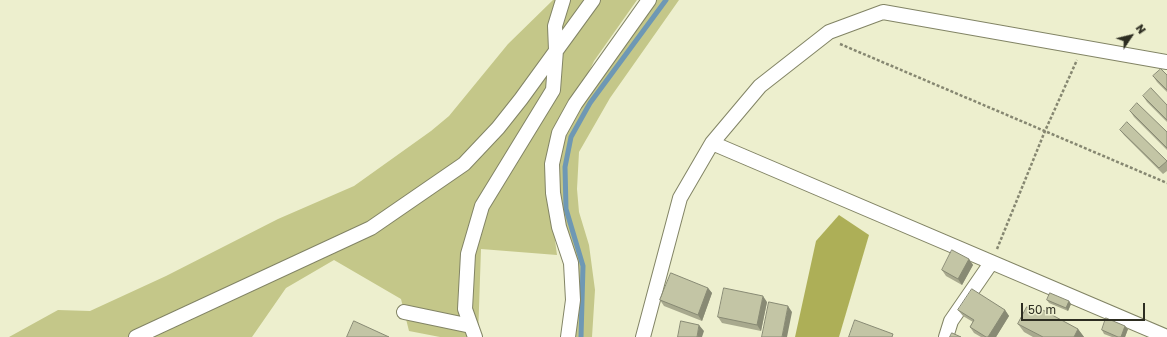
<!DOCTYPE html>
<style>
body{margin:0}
#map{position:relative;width:1167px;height:337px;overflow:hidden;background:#edefce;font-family:"Golos Text",sans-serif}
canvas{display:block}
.north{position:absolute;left:1111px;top:16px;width:40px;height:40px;-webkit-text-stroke:3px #edefce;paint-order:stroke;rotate:55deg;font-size:11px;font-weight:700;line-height:16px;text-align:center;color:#2d2d21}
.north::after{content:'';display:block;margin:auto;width:14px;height:18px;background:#2d2d21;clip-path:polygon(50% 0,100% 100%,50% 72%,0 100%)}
.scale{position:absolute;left:1021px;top:303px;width:124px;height:18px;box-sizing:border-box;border:2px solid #2d2d21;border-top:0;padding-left:5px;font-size:12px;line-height:14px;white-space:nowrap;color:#2d2d21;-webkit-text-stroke:3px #edefce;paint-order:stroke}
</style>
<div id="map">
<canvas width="1167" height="337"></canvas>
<div class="north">N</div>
<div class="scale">50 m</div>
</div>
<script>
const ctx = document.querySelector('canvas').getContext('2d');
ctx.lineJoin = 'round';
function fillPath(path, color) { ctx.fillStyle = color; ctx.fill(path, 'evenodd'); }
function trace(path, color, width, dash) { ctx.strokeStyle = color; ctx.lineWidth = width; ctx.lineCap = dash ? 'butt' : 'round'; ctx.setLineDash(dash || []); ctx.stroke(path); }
const green = new Path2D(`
 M553,0H637L594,61L564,125L652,0H679L610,98L579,152L577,189L579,212L589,245L595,290L592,337H570L576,301L561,236L558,138L545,165L557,255L481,249L478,337H440L409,331L401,299L334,260L286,288L252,337H9L58,310L90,311L166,276L278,219L354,186L431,131L449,116L508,44Z`);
const forest = new Path2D(`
 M839,215L869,235L839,337H795L816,241Z`);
const stream = new Path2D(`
 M581,337L583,266L566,209L565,167L571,137L590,103L666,0`);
const path = new Path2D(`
 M840,44L1167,183
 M997,249L1045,131L1077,60`);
const street = new Path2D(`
 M712,143L1167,337
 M404,312L471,326
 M136,337L371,228L464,164L498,128L521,99L593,0
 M475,337L465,309L468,254L482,206L553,90L556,50L555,26L563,0
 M568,337L573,300L571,263L559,227L553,193L552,164L559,133L575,104L649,0
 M643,337L680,198L712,143L760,86L829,32L883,12L1167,62
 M946,337L951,321L991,263`);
const wall = new Path2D(`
 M1167,75V92L1157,82L1153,76Z
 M1143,96L1167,105V122L1147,102Z
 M1130,111L1167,132V150L1134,117Z
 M1120,130L1167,161V171L1163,174L1124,135Z
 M969,259L973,265L962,285L946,276L942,270Z
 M708,288L712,293L702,321L664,306L660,300Z
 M1047,300L1069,301L1071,304L1068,311L1049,303Z
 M767,302L761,331L722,323L718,317Z
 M958,310H1005L1009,316L996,337H981L974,333L970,327L973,322L963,316Z
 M1039,313L1078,329L1084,337H1033L1024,332L1018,324Z
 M1125,326L1128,329L1125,337H1112L1104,334L1102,330Z`);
const shadedWall = new Path2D(`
 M969,259L973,265L962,285L958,279Z
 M708,288L712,293L702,321L698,315Z
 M763,296L767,302L761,331L757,325Z
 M1069,301L1071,304L1068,311L1066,308Z
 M788,306L792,312L787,337H782Z
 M1005,310L1009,316L996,337H988Z
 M699,325L704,331L702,337H697Z
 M1125,326L1128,329L1125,337H1121Z
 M1078,329L1084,337H1074Z`);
const building = new Path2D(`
 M1161,69L1167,75V90L1153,76Z
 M1151,88L1167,105V120L1143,96Z
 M1137,103L1167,132V148L1130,111Z
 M1127,122L1167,161L1159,168L1120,130Z
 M952,250L969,259L958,279L942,270Z
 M671,273L708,288L698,315L660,300Z
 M724,288L763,296L757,325L718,317Z
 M972,289L1005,310L988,337H986L970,327L974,320L958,310Z
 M1050,293L1069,301L1066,308L1047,300Z
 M769,302L788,306L782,337H762Z
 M1027,307L1039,313L1041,309L1078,329L1074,337H1043L1018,324Z
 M1106,318L1125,326L1121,337H1118L1102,330Z
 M855,320L893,334L892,337H849Z
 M354,321L389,337H347Z
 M681,321L699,325L697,337H678Z
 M952,333L961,337H950Z`);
fillPath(green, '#c4c789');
fillPath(forest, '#adaf57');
trace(stream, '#6e98b4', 5);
trace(street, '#828465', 16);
trace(path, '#868771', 2.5, [3, 2]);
trace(street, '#fff', 14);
fillPath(wall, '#a8a98e');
fillPath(shadedWall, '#888a74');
fillPath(building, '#c3c5a5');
trace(building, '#888a74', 1);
</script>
